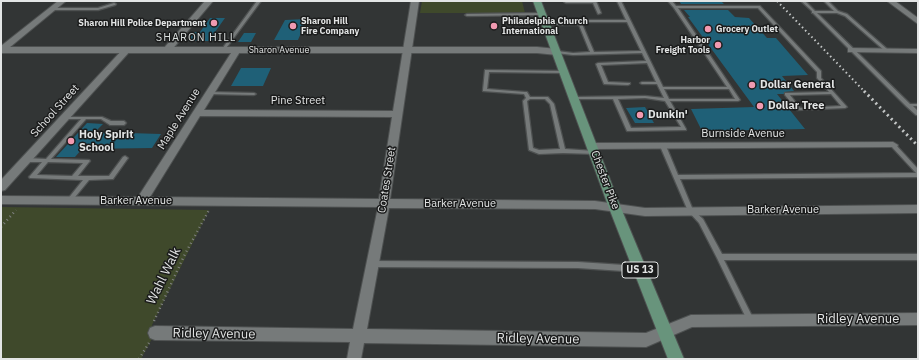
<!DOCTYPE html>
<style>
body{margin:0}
#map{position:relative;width:919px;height:360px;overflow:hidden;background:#323535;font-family:"IBM Plex Sans",sans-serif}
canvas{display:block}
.frame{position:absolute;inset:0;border:2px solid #e3e5e5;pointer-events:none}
</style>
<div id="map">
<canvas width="919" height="360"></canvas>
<div class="frame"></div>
</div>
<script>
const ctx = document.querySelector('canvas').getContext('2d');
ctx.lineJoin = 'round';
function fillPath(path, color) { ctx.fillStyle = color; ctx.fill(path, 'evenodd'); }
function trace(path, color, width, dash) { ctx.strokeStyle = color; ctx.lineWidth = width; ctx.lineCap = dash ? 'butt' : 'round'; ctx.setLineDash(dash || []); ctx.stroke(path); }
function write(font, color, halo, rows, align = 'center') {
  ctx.font = font + ' "IBM Plex Sans",sans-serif'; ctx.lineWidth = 3; ctx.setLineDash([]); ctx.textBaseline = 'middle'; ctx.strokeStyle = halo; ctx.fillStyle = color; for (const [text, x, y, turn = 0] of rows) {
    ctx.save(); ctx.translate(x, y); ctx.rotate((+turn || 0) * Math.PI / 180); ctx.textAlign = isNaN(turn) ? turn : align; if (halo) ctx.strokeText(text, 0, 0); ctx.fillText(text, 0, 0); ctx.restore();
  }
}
const green = new Path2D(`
 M422,1H522L525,13H420Z
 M1,207L209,210L152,325L155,333L141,359H1Z`);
const building = new Path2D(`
 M679,1H721L724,4H681Z
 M684,10H728L735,17L749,18L767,38H776L808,75L782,76L794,91L785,92L784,94H777L805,129L702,131L691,109L754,107L688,17H690Z
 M210,18H225L215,32H219L212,41H188L194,32H200Z
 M307,19L298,40H274L285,20Z
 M244,33H256L251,42H238Z
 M241,68H271L263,86H231Z
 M645,107L654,123H635L626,108Z
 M87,123L103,124L95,132L161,134L152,148L82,149L75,157H56Z`);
const path = new Path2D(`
 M1,227L16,210
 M154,321L184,256L209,210
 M139,359L149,343`);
const lane = new Path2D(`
 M257,1H261L224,51H222V49Z
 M566,1H596L601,13L598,14L593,3H566L564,2Z
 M617,1H621L663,87H727L674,8L668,1H672L676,6H760L821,71V78L847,107L845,108L797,110L785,95V93L829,92L817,78V72L758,8H678L740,100L738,101H670L686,129V130L627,131L613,99H575L573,98L575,97L645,96L664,98L657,84H642L640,83L642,82H656L647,63L601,65L608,82L630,83V84L628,85L604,84L596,64L598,63L646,61L642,53L573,55L556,53V51H557L573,53L590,52L579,25H546L544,24L546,23H579L585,20H626ZM586,22H627L641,51L594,52L582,24ZM664,89H729L735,99H669ZM831,94L841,106L800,108L790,95ZM645,98L665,101L681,127L631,128L618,99Z
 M801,1H805L815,11H834L824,1H828L838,11L847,14L887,49V51H885L845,16L837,13H817L910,104H918V106H913L918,111V115H916L906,106L813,13H812V11Z
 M114,3L116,4L115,5L98,10H52L50,9L52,8H98Z
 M543,13L544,14L542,15L467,16L465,15L467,14Z
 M485,70L567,71V72L565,73L489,72L487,89L525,92H527L530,97H548L554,104L565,149L594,151L597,153L596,154L563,153L539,154L529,150L523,101L526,98L524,94L483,91V90ZM530,99H545L550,104L560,149L539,150L533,148L527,101Z
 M208,92L254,93L256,94L254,95L210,94H208Z
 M63,117H102L111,121H124L126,123L124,125H110L101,119H86L51,159L89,160L90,161L89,162L78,176H109L123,157L125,156L128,158L113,179L89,180L71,202H67L66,201L67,200L83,180L30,178L29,177L30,176L42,162H26L23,160L26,158L46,159L81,119H65L63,118ZM48,162L83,163L72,176L37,175Z
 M893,143L895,144L918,169V177L680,179L693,210L703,219L722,254H918V260H724L754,320L752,322L750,323L748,322L717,258L699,223L688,211L660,146L663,144L666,146L678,175L916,173L891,146L890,145L891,144Z
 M372,261L578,262L639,266L641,267L642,269L641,271L639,272L578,268L372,267L370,266L369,264L370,262Z`);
const street = new Path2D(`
 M58,1H66L4,52H1V46Z
 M205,1H213L170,52H164V48Z
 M411,1H419L390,199L595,201L645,208L918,205V213L645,216L595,209L389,208L367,329L646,333L691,315L918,313V325L692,327L646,347L364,343L361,359H347L350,342L155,340L150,338L148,333L150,328L155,326L353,329L378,207L1,204V196L138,197L233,50L237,48L241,50L204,110L393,111ZM200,116L392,117L379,199L150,197Z
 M887,1H895L918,18V24Z
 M124,48H130L131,50L5,190L1,191V180Z
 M848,48L918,49V53L851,52H848Z
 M893,142L898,145L897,147L592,149L587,146L592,143Z`);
const secondary = new Path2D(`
 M1,47H537L557,49L561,52L557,55L537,53H1Z`);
const primary = new Path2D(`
 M533,1H541L621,208L684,359H668L609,208Z`);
const railFar1 = new Path2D(`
 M777,1L865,92`);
const rail = new Path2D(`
 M864,91L918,146`);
const markers = [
 [214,23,4,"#f19ab1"],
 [293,26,4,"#f19ab1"],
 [494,26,4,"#f19ab1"],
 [708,29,4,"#f19ab1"],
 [718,45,4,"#f19ab1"],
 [752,85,4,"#f19ab1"],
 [760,106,4,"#f19ab1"],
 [640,115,4,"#f19ab1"],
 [71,141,4,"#f19ab1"]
];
const farPoinames = [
 ["Sharon Hill",301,21],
 ["Fire Company",301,31],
 ["Philadelphia Church",502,21],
 ["International",502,31],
 ["Sharon Hill Police Department",206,23,"right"],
 ["Grocery Outlet",716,29],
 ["Harbor",710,40,"right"],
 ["Freight Tools",710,50,"right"]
];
const farStreetnames = [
 ["Sharon Avenue",279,50]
];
const shields = [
 [640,270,36]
];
const shieldNames = [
 ["US 13",640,270]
];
const farQuarternames = [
 ["SHARON HILL",196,38]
];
const poiNames = [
 ["Dollar General",760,85],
 ["Dollar Tree",768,106],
 ["Dunkin'",648,115],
 ["Holy Spirit",79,135],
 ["School",79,148]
];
const streetNames = [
 ["Pine Street",298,101],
 ["School Street",55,111,-48],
 ["Maple Avenue",179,119,-58],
 ["Burnside Avenue",743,134],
 ["Coates Street",387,180,-81],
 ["Chester Pike",605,180,69],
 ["Barker Avenue",136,201],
 ["Barker Avenue",460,204],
 ["Barker Avenue",783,210]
];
const nearStreetnames = [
 ["Wahl Walk",164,276,-64],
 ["Ridley Avenue",858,319],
 ["Ridley Avenue",214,334,1],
 ["Ridley Avenue",538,339,1]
];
fillPath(green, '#3f492b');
fillPath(building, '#1f6077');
trace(lane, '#4e5151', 2.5);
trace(street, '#4e5151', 2);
trace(secondary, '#4e5151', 2);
trace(primary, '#4e5151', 2);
trace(path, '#818383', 2.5, [1, 3.5]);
fillPath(lane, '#767a7a');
fillPath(street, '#767a7a');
fillPath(secondary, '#767a7a');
fillPath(primary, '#68947c');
trace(railFar1, '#c3c6c6', 2, [1.5, 3]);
trace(rail, '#c3c6c6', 3, [2, 3.5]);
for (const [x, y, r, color] of markers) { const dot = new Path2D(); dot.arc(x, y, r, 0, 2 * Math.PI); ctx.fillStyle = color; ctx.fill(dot); trace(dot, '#1b1c1c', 1.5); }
write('bold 9px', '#e3e5e5', '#1b1c1c', farPoinames, 'left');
write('9px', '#e3e5e5', '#1b1c1c', farStreetnames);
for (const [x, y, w] of shields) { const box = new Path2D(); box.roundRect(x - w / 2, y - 8, w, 16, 3); ctx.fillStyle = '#1b1c1c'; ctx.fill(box); trace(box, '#e3e5e5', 1); }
write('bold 10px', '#e3e5e5', null, shieldNames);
ctx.letterSpacing = '1px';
write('11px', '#d9dedd', '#1b1c1c', farQuarternames);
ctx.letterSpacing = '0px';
write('bold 11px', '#e3e5e5', '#1b1c1c', poiNames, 'left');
write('11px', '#e3e5e5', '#1b1c1c', streetNames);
write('13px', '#e3e5e5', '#1b1c1c', nearStreetnames);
</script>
